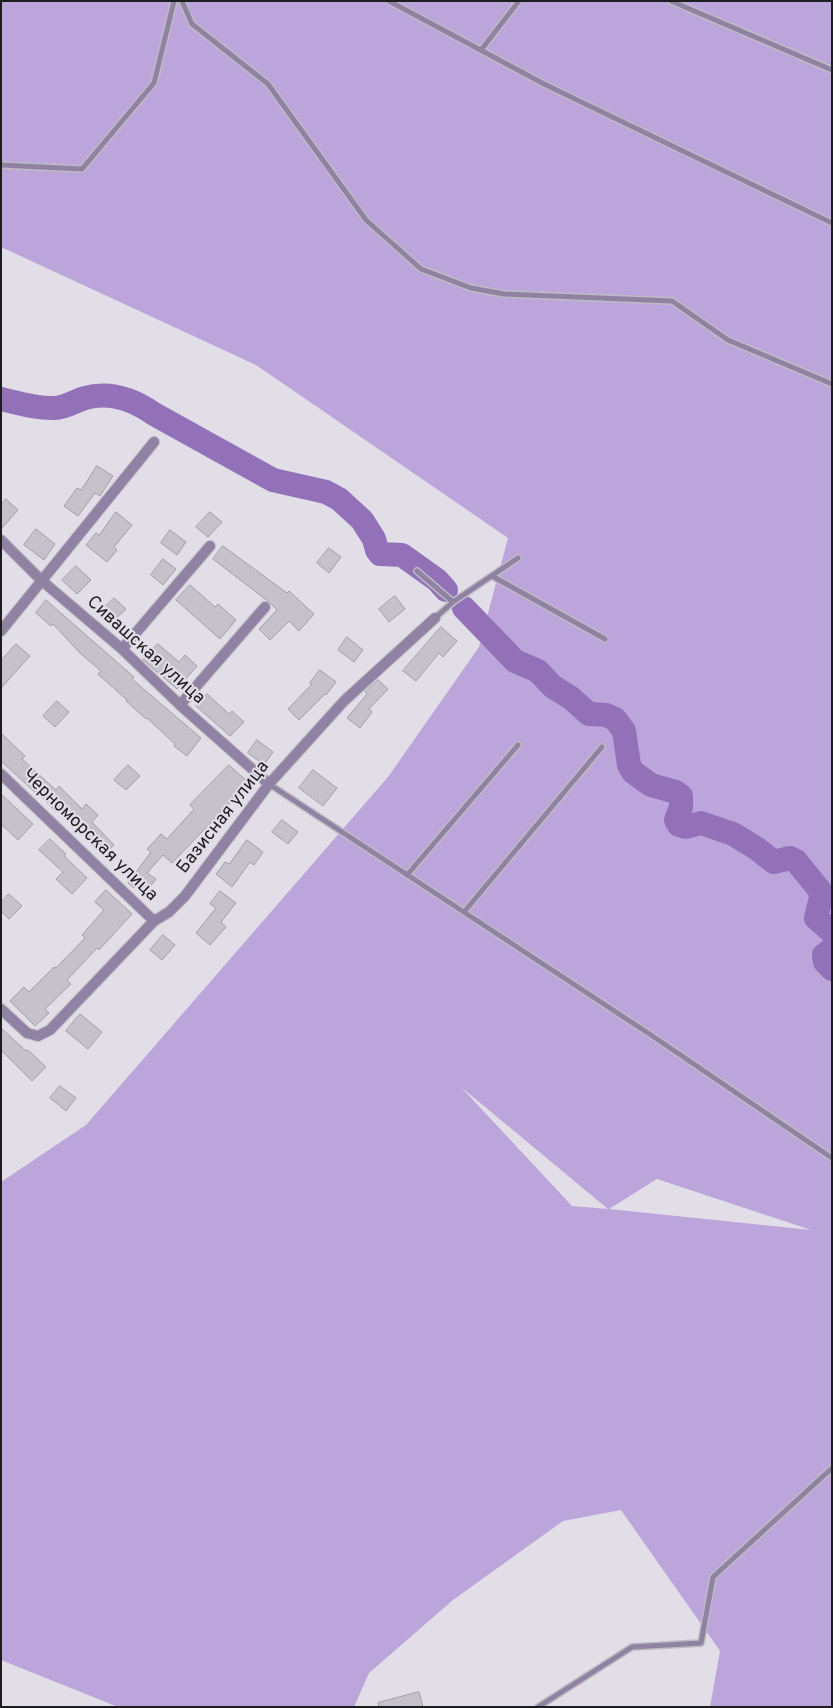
<!DOCTYPE html>
<meta charset="utf-8">
<style>
body{margin:0}
#map{position:relative;width:833px;height:1708px;overflow:hidden;background:#e2dee8;font-family:Overpass,sans-serif}
canvas{display:block}
.frame{position:absolute;inset:0;border:2px solid #1d1c1f;pointer-events:none}
</style>
<div id="map">
<canvas width="833" height="1708"></canvas>
<div class="frame"></div>
</div>
<script>
const ctx = document.querySelector('canvas').getContext('2d');
ctx.lineJoin = 'round';
function fillPath(path, color) { ctx.fillStyle = color; ctx.fill(path, 'evenodd'); }
function trace(path, color, width, dash) { ctx.strokeStyle = color; ctx.lineWidth = width; ctx.lineCap = dash ? 'butt' : 'round'; ctx.setLineDash(dash || []); ctx.stroke(path); }
function write(font, color, halo, rows, align = 'center') {
  ctx.font = font + ' Overpass,sans-serif'; ctx.lineWidth = 4; ctx.setLineDash([]); ctx.textBaseline = 'middle'; ctx.strokeStyle = halo; ctx.fillStyle = color; for (const [text, x, y, turn = 0] of rows) {
    ctx.save(); ctx.translate(x, y); ctx.rotate((+turn || 0) * Math.PI / 180); ctx.textAlign = isNaN(turn) ? turn : align; if (halo) ctx.strokeText(text, 0, 0); ctx.fillText(text, 0, 0); ctx.restore();
  }
}
const green = new Path2D(`
 M1,1H832V1707H710L720,1651L621,1510L563,1521L453,1600L369,1673L354,1707H118L1,1660V1182L86,1125L388,777L479,647L508,538L256,365L1,247ZM461,1087L608,1209L572,1206ZM657,1179L811,1230L609,1209Z`);
const river = new Path2D(`
 M1,399C18,403 38,409 55,408C65,408 75,401 85,398C110,391 134,400 154,414L273,480L326,492L339,499L362,520L374,539L377,550L380,554L402,555L437,580L446,590
 M464,608L515,661L538,671L552,686L571,698L589,714L606,715L615,719L624,731L629,765L633,772L651,785L676,792L681,796V807L676,820L679,825L686,827L701,823L733,834L756,848L774,862L790,858L796,861L822,893L816,918L832,932
 M832,949L824,955L825,962L832,969`);
const building = new Path2D(`
 M97,466L113,476L100,496L95,493L78,516L64,506L77,488L81,490Z
 M6,499L18,510L1,529V505Z
 M116,512L132,525L114,547L117,550L107,562L86,545L96,533L99,535Z
 M210,512L222,522L208,537L196,527Z
 M36,529L55,544L44,560L24,545Z
 M170,530L186,542L177,555L161,543Z
 M223,546L287,593L289,591L314,614L299,631L289,621L270,640L259,629L277,610L269,602L213,559Z
 M329,548L341,557L329,573L317,563Z
 M163,559L176,569L163,585L151,575Z
 M76,566L91,580L77,594L62,580Z
 M190,585L215,607L218,604L236,620L220,639L176,600Z
 M395,596L405,609L389,622L379,609Z
 M114,598L126,609L111,623L100,612Z
 M46,600L134,677L132,679L201,738L187,756L174,746L175,744L147,718L146,719L126,701L127,700L98,674L101,671L80,653L53,624L51,626L36,613Z
 M441,627L457,641L443,657L439,653L416,681L403,671Z
 M347,637L363,650L354,662L338,650Z
 M16,644L30,656L1,688V661Z
 M158,644L179,662L185,655L197,666L177,689L143,660Z
 M320,670L336,682L326,695L325,694L299,720L288,709L312,684L310,683Z
 M378,680L388,689L369,709L372,712L360,728L347,718L367,694L365,692Z
 M207,694L229,714L232,711L244,722L230,736L196,706Z
 M57,701L69,712L55,727L43,716Z
 M1,733L25,756L22,759L56,790L59,786L82,809L86,804L98,815L92,822L114,845L103,856L89,842L92,839L58,810L56,812L38,793L37,794L1,761Z
 M257,740L273,752L264,765L248,753Z
 M128,765L140,776L126,790L114,780Z
 M229,765L249,783L172,863L163,855L147,873L156,879L146,892L137,885L134,888L128,883L151,852L147,849L161,834L167,839L194,809L190,805Z
 M313,770L337,788L323,806L299,788Z
 M1,794L33,824L18,840L1,824Z
 M282,820L298,832L288,844L272,832Z
 M50,839L66,854L64,856L87,878L72,894L56,879L63,872L39,850Z
 M247,840L263,852L254,865L250,862L232,887L216,874L225,862L229,864Z
 M106,890L132,914L99,950L97,948L67,980L71,984L45,1009L49,1013L35,1026L10,1001L24,987L29,992L54,967L56,968L85,938L82,935L104,910L95,902Z
 M220,891L236,903L221,922L226,927L210,945L196,933L216,908L210,904Z
 M9,894L22,906L9,919L1,911V902Z
 M163,935L175,945L162,960L150,950Z
 M80,1014L102,1032L88,1049L66,1031Z
 M1,1028L26,1051L28,1050L46,1067L32,1081L1,1050Z
 M60,1086L76,1098L66,1111L50,1098Z
 M419,1692L423,1707H379L378,1703Z`);
const lane = new Path2D(`
 M182,1L192,24L268,84L366,220L421,269L471,288L504,294L672,301L728,340L832,384
 M389,1L544,84L832,223
 M671,1L832,70
 M481,50L519,1
 M1,165L82,169L154,83L174,1
 M417,571L453,602
 M492,576L605,639
 M435,618L453,602L518,558
 M269,784L654,1037L832,1158
 M407,875L518,745
 M464,912L602,747
 M538,1707L632,1647L701,1643L713,1577L832,1468`);
const street = new Path2D(`
 M1,540L41,580L122,649L180,705L269,784
 M1,631L154,442
 M122,649L210,546
 M180,705L265,607
 M1,774L154,921
 M1,1009L27,1033L38,1036L50,1030L154,921L169,912L185,896L269,784L344,701L435,618`);
const streetNames = [
 ["Сивашская улица",145,651,42],
 ["Базисная улица",224,818,-52],
 ["Черноморская улица",89,836,44]
];
fillPath(green, '#bca5da');
trace(river, '#9271b9', 24);
fillPath(building, '#c6c2cb');
trace(building, '#a19ea6', 1);
trace(lane, '#bfbbc4', 8);
trace(street, '#bfbbc4', 12);
trace(lane, '#9082a2', 5);
trace(street, '#9082a2', 10);
write('18px', '#1d1c1f', '#e2dee8', streetNames);
</script>
